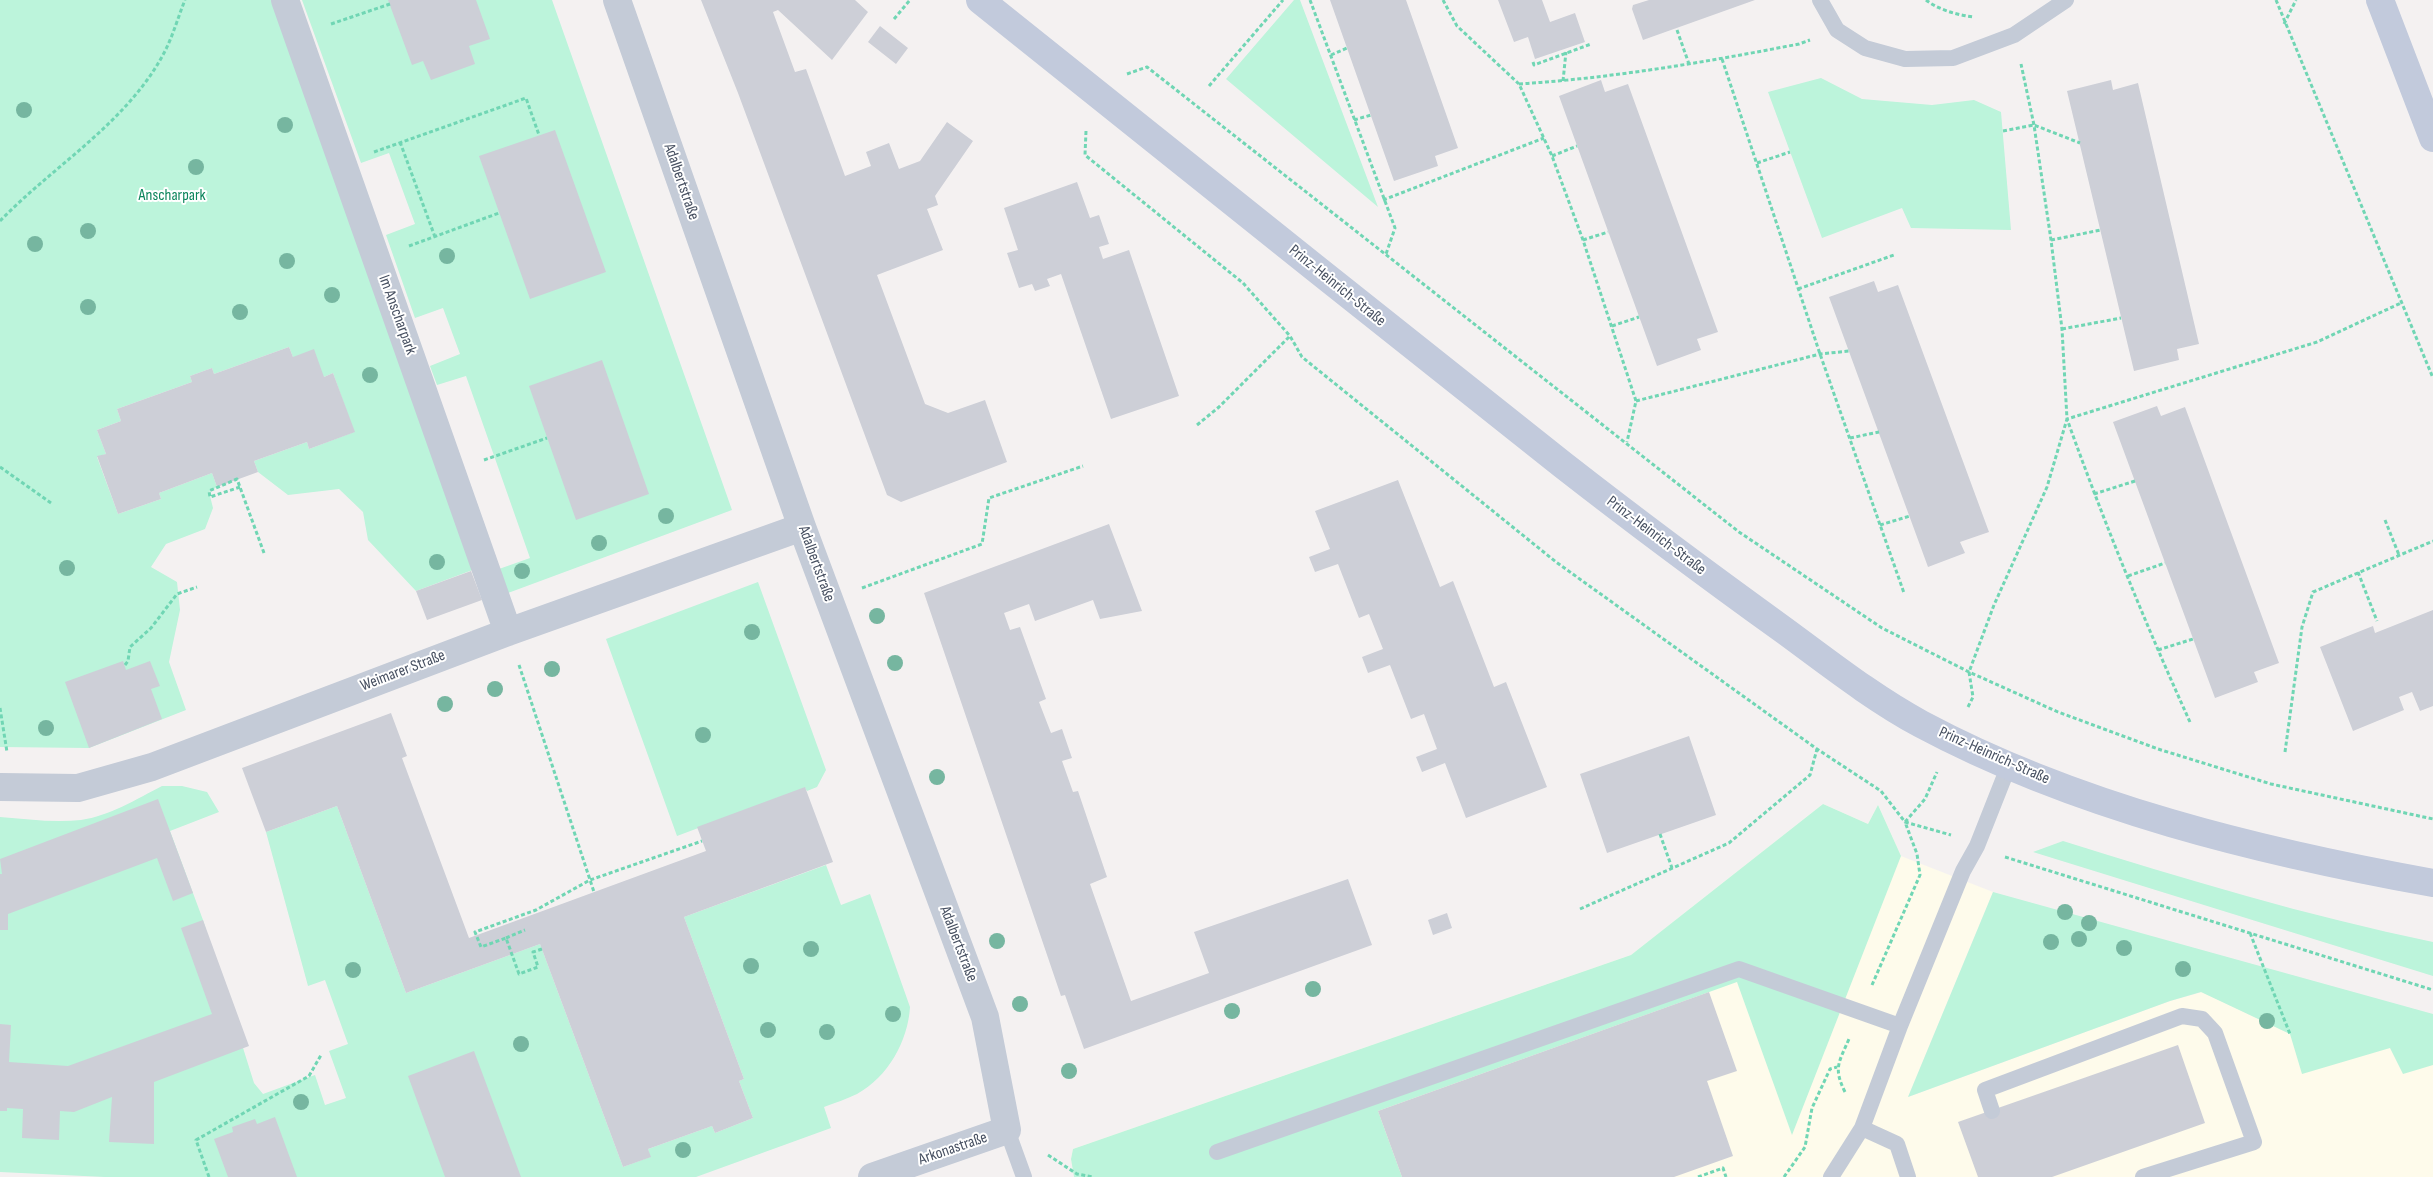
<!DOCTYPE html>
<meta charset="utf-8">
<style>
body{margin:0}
canvas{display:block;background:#f4f1f1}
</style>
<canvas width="2433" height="1177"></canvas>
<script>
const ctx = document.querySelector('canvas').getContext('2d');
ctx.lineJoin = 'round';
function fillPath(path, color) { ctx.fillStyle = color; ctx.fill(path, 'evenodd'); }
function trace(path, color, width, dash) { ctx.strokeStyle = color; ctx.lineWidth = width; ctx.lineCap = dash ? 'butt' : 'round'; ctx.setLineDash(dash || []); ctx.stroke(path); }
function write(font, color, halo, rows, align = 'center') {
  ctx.font = font + ' "Sofia Sans Condensed",sans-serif'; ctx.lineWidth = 4; ctx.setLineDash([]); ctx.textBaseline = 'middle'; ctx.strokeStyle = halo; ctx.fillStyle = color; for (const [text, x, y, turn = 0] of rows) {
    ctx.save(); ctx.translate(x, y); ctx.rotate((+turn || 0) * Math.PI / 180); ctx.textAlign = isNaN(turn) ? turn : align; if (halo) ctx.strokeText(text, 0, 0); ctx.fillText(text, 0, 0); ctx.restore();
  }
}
const commercial = new Path2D(`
 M1823,804L1868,824L1878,805L1901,856L1993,892L1908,1097L2170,1001L2202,992L2290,1034L2433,1039V1177H1074L1071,1159L1073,1149L1631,955Z`);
const green = new Path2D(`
 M0,0H285L486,565L416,591L368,540L363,512L339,489L288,495L258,472L254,461L307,442L309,449L354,432L333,373L324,377L293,357L289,347L214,374L212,368L190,376L192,382L117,409L121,421L97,430L106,454L97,457L118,514L161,499L159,493L212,473L217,487L209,492L213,508L205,529L166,544L151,567L177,582L180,610L169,662L186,710L89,748L0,747Z
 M302,0H552L732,510L508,593L499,569L530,558L466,376L437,385L430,366L460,354L443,308L415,318L386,235L415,224L389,153L361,163Z
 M1294,0H1300L1378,207L1226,79Z
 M1821,78L1862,99L1932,105L1974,100L2001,112L2011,230L1911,228L1902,208L1822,238L1768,92Z
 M758,582L826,770L817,787L807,791L805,788L677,836L606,639Z
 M162,786H182L207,792L219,812L170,831L203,920L254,1083L263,1094L315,1075L325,1105L346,1098L329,1051L348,1044L325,980L308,986L266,832L337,806L406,993L540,944L623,1167L650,1157L648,1149L712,1126L715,1133L753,1118L739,1081L744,1079L684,917L826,865L841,905L870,894L910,1007C908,1041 888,1077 857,1094C847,1099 834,1103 824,1107L831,1128L696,1177H105L0,1172V817C26,819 54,823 81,820C109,816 137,799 162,786Z
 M1823,804L1868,824L1878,805L1901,856L1792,1135L1737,982L1378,1111L1402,1177H1074L1071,1159L1073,1149L1631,955Z
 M2063,841C2185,879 2307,916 2433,942V976L2033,852Z
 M1993,892L2433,1014V1065L2403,1074L2390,1048L2302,1074L2290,1034L2201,992L2170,1001L1908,1097Z`);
const building = new Path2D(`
 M388,0H476L490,39L469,46L475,64L431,80L423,61L412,65Z
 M701,0H855L868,12L832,60L778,10L773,12L795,72L806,69L845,176L871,166L866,152L889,143L899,169L920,161L947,122L973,141L935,196L938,205L927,209L943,250L877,275L925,404L948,413L985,400L1007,462L901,502L887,495L738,93Z
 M1330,0H1406L1458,148L1435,156L1438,166L1394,181Z
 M1498,0H1542L1550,22L1575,13L1585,42L1535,59L1528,37L1514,42Z
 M1649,0H1755L1643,40L1632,9L1633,5Z
 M880,26L908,48L896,64L868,42Z
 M1601,80L1605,92L1628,84L1718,332L1697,339L1701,350L1657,366L1559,96Z
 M2111,80L2113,90L2138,83L2199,344L2177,349L2179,360L2134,371L2067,91Z
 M555,130L606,272L530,299L479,156Z
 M1077,182L1090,218L1099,215L1109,244L1099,247L1103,259L1129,250L1179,396L1111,419L1061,274L1047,279L1050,286L1035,291L1032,284L1019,288L1007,253L1018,250L1004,208Z
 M1874,281L1878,292L1898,285L1989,532L1960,542L1965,553L1928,567L1829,297Z
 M289,347L293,357L314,349L324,377L333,373L355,432L309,449L307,442L254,461L258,472L217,487L212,473L159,493L161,499L118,514L97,456L106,454L97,430L121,421L117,409L192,382L190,376L212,368L214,374Z
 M602,360L649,494L576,520L529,386Z
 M2157,406L2161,416L2185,407L2279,663L2254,672L2258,682L2215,698L2113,422Z
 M1398,480L1440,587L1453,581L1494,687L1506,682L1547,787L1466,818L1445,763L1422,772L1416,757L1437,749L1424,714L1411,719L1390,665L1368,673L1362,657L1383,649L1369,614L1359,618L1338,564L1315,572L1309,557L1330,549L1315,511Z
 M1109,524L1142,611L1100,619L1093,600L1035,621L1029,604L1004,613L1010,630L1020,627L1046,699L1039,702L1051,733L1062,729L1072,758L1062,761L1073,792L1078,791L1107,877L1090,884L1131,1001L1209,973L1194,932L1348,879L1372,945L1084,1049L1065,995L1061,996L924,593Z
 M471,571L482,600L427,620L416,591Z
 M2433,610V706L2420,711L2412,692L2399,697L2404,710L2353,731L2320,647L2373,626L2375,633Z
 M123,661L126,670L150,661L160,686L151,689L162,719L89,748L65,682Z
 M391,713L407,756L402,758L469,938L706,851L697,827L805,787L833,862L684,917L744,1079L739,1081L753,1118L715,1133L712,1126L648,1149L651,1157L623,1167L540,944L406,993L337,806L266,832L242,768Z
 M1689,736L1716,815L1607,853L1580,774Z
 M158,799L193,893L173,901L157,858L8,914V930H0V874H2L0,859Z
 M1447,913L1452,928L1433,935L1428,920Z
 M203,920L249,1046L154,1082V1144L109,1142L112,1097L74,1112L60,1111L59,1140L22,1138L23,1109L7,1108V1111H0V1024L11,1025L9,1062L68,1066L212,1014L181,928Z
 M1709,992L1737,1071L1707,1081L1733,1156L1674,1177H1402L1378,1111Z
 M2178,1045L2205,1123L2052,1177H1978L1958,1122Z
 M474,1051L521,1177H445L408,1076Z
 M275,1117L297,1177H228L214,1139L233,1132L232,1127L255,1119L257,1124Z`);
const path = new Path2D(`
 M1310,0L1395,228L1386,254
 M1443,0L1457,26L1519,84L1552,156L1583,240L1636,401L1627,442
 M1926,0C1939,10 1957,15 1974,17
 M2276,0L2433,378
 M894,19L910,0
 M331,24L390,4
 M2284,24L2296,0
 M1677,30L1689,64
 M1331,55L1347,48
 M1722,59L1820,354L1904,593
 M1533,62L1534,65L1591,44
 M1127,74L1147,67L1739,532L1882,628L1969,672L2058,712L2158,749L2271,784L2433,819
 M1563,81L1566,52
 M1519,84C1613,78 1706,62 1799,44L1810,40
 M1209,86L1283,0
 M1354,120L1371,115
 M1086,131L1085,155L1243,283L1290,336L1302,357L1556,562L1817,749L1881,791L1905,822L1951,835
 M2003,131L2034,125L2080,143
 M400,142L435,237
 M374,152L526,98L539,135
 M1552,156L1577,146
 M1757,163L1790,152
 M1383,200L1544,138
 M0,221C53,166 127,123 164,53C173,36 178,17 185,0
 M1583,240L1608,232
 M2051,240L2101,230
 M409,246L499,213
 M1798,289L1894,255
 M1612,326L1639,317
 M2062,329L2121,318
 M1636,401L1820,354L1849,351
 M1197,425L1219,407L1290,336
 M1850,438L1879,432
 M484,460L547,438
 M0,467L51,503
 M240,487L210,497L209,491L237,479L264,553
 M2094,494L2135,481
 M2385,520L2399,555
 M1880,525L1910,516
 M2358,572L2377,621
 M2128,576L2165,563
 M862,588L982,544L989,498L1083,466
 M2158,650L2193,639
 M125,665L128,661L130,647L151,628L177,594L197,587
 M519,665L594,892
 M1968,707L1973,697L1969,672L1994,605L2047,487L2067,419L2062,329L2051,240L2034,125L2021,64
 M0,708L7,752
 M2190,722C2145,623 2104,522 2067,419L2317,342L2401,303
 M2285,752L2302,627L2313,592L2433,541
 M1660,834L1672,868
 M2005,857L2433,990
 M1580,909L1729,843L1810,775L1817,749
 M2250,933L2290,1034
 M506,938L525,930
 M542,949L533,952L538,967L519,974L506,938L481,947L475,932L536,910L590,880L702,841
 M1872,985L1920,875L1917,854L1905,822L1925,799L1937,772
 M1845,1092C1833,1068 1839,1062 1849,1039
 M1048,1155L1077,1174L1093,1177
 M209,1177L196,1140L309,1076L321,1055
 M1698,1177L1723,1168L1726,1177
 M1784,1177L1805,1147L1812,1108L1830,1069L1837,1067`);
const lane = new Path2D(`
 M1820,0L1837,30L1865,48L1905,59L1953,58L2014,35L2066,0
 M1992,1111L1985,1090L2182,1016L2202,1019L2215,1033L2254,1142L2143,1177
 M1862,1128L1897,1144L1908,1177
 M1007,1130L1024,1177
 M1217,1152L1739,969L1900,1026
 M1831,1177L1862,1128L1900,1026L1963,871L1977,846L2009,765`);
const street = new Path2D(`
 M285,0L508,632
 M617,0L802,527L985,1017L1007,1130L872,1177
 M0,787L78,788L152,767L508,632L802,527`);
const secondary = new Path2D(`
 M980,0C1174,155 1368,311 1563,465C1636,522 1710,577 1785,631C1830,664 1873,698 1921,724C2076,807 2261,852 2433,883
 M2380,0L2433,138`);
const trees = [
 [24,110],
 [285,125],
 [196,167],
 [88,231],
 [35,244],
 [447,256],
 [287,261],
 [332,295],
 [88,307],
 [240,312],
 [370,375],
 [666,516],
 [599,543],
 [437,562],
 [67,568],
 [522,571],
 [877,616],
 [752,632],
 [895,663],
 [552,669],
 [495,689],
 [445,704],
 [46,728],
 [703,735],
 [937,777],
 [2065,912],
 [2089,923],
 [2079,939],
 [997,941],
 [2051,942],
 [2124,948],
 [811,949],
 [751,966],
 [2183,969],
 [353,970],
 [1313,989],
 [1020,1004],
 [1232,1011],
 [893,1014],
 [2267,1021],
 [768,1030],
 [827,1032],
 [521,1044],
 [1069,1071],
 [301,1102],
 [683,1150]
];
const streetNames = [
 ["Adalbertstraße",681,182,71],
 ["Prinz-Heinrich-Straße",1337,286,39],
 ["Im Anscharpark",397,315,70],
 ["Prinz-Heinrich-Straße",1656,536,37],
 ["Adalbertstraße",816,564,70],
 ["Weimarer Straße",403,671,-21],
 ["Prinz-Heinrich-Straße",1994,756,24],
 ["Adalbertstraße",958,944,69],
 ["Arkonastraße",953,1149,-19]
];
const parkNames = [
 ["Anscharpark",172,196]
];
fillPath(commercial, '#fefbeb');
fillPath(green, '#bcf4db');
fillPath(building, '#cdcfd7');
trace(path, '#70d6b4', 3, [4, 2.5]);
trace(lane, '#c4cbd7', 16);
trace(street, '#c4cbd7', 28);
trace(secondary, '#c2cadc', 28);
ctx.fillStyle = '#76b6a0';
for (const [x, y] of trees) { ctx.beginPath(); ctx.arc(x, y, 8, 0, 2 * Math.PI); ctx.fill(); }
write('16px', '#475061', '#fff', streetNames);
write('16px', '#0e865d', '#fff', parkNames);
</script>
